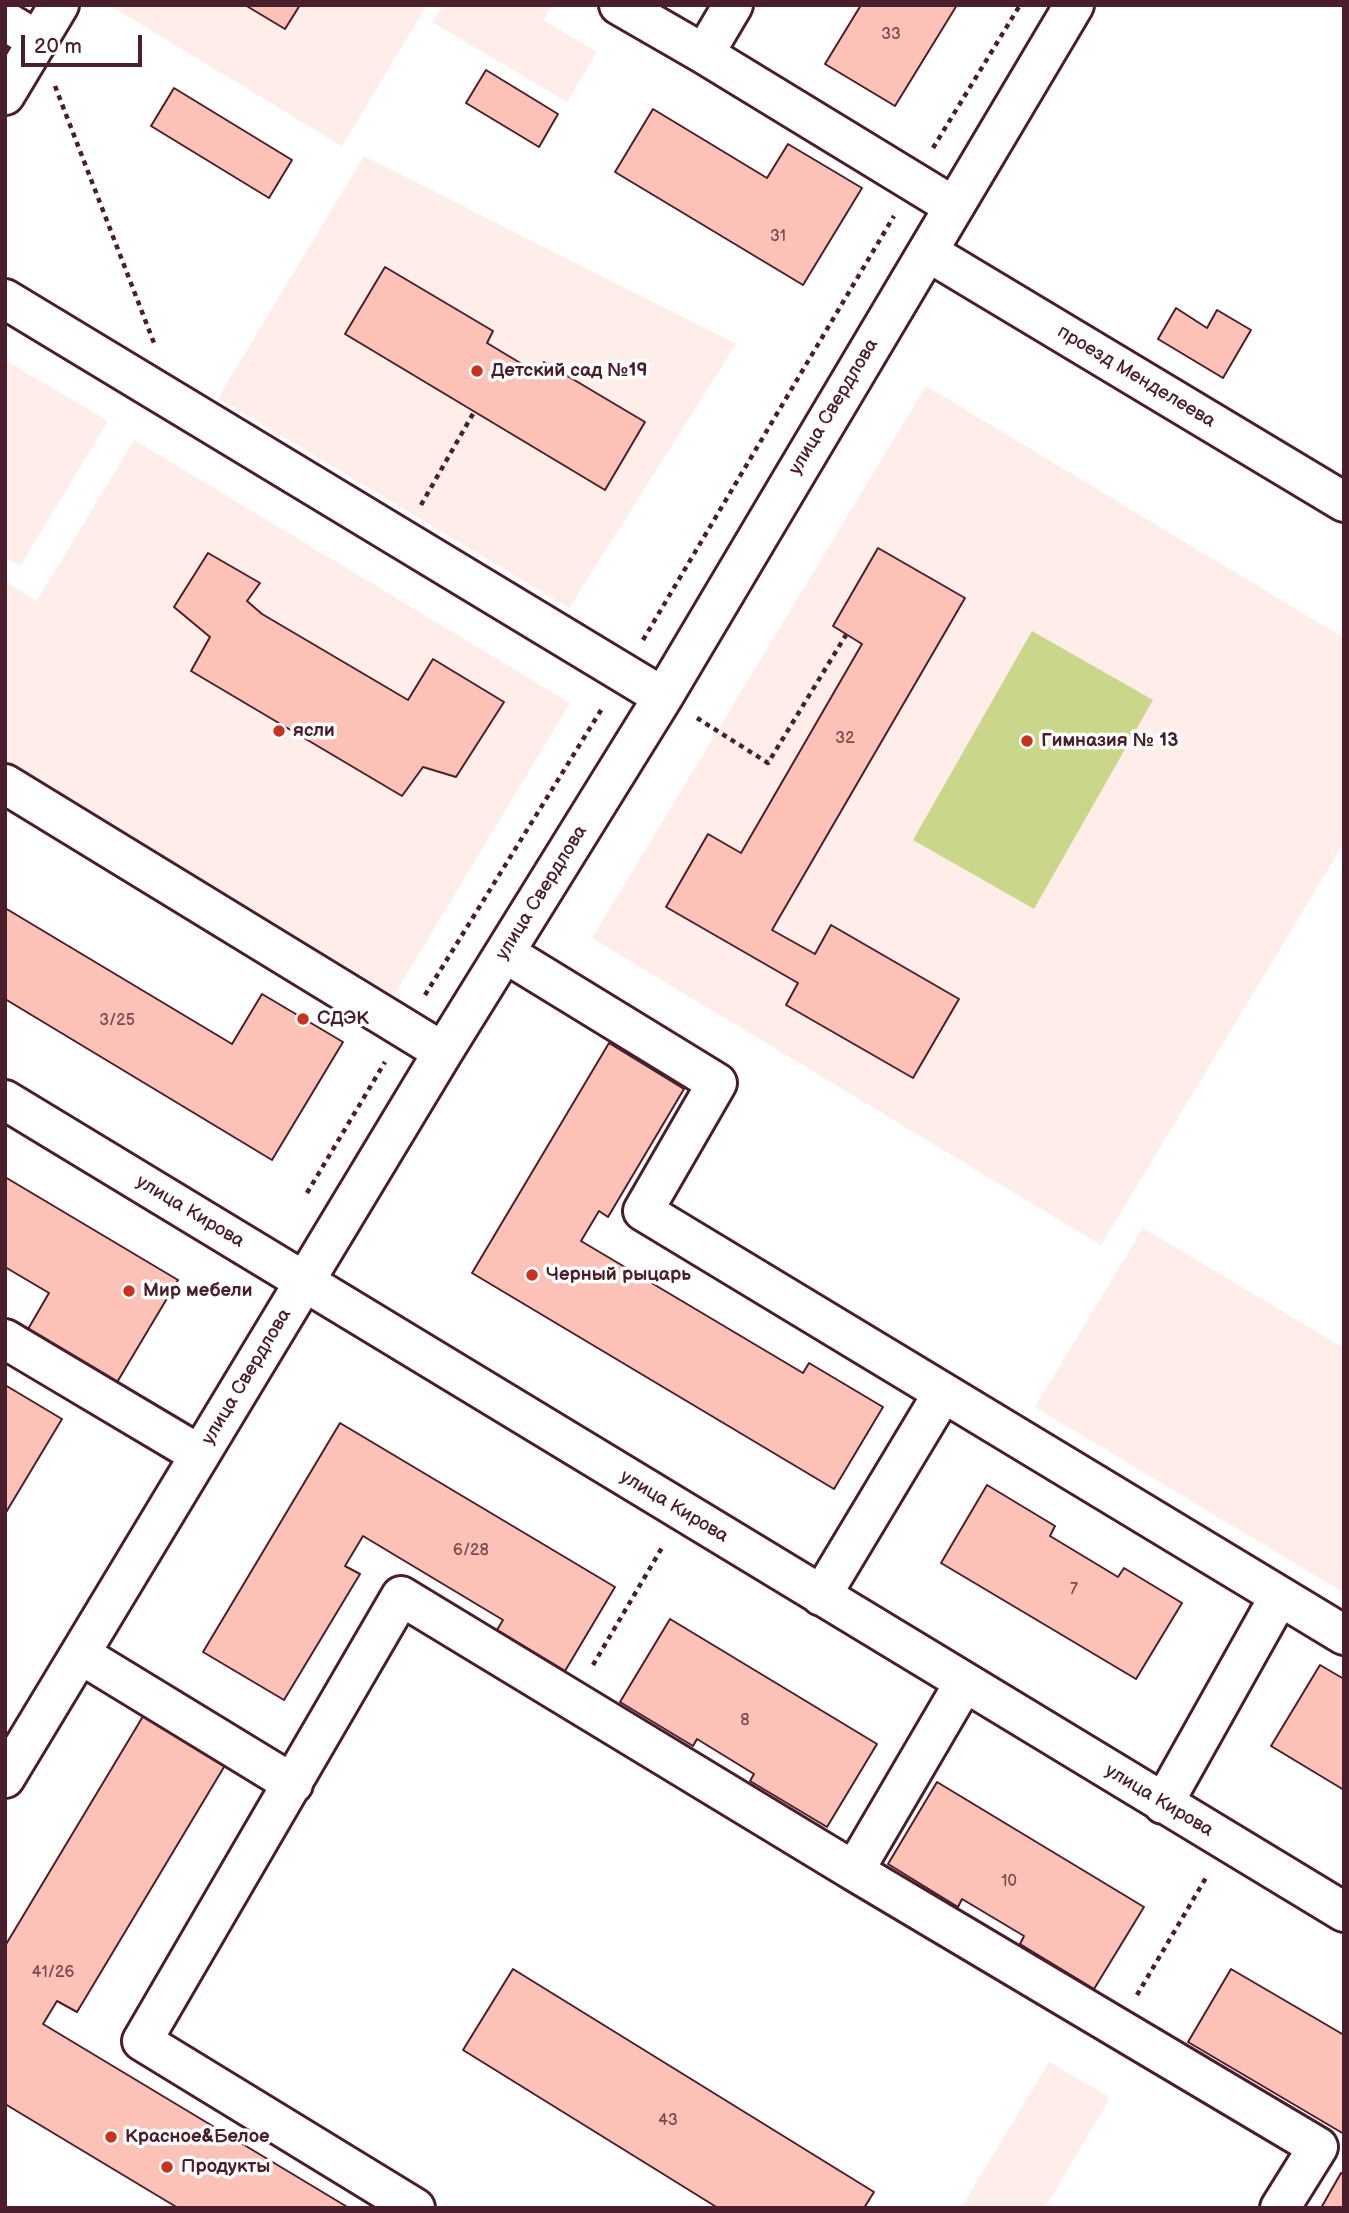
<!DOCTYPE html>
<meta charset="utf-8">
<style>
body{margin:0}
#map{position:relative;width:1349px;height:2213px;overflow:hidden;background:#fff;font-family:"Balsamiq Sans",sans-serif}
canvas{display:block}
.frame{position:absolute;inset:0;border:7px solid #4a1f2b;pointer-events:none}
.scale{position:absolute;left:21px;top:35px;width:121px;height:32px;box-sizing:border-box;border:4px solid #4a1f2b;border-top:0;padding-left:9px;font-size:21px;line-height:24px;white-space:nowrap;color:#4a1f2b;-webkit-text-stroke:5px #fff;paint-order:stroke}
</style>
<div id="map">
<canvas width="1349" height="2213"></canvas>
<div class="frame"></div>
<div class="scale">20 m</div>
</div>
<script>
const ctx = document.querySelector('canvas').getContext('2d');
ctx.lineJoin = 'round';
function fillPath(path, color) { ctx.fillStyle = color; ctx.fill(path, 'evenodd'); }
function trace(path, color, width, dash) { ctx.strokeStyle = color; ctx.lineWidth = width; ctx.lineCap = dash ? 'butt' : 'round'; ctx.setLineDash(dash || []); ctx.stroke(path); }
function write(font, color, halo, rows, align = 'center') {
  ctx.font = font + ' "Balsamiq Sans",sans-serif'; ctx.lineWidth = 7; ctx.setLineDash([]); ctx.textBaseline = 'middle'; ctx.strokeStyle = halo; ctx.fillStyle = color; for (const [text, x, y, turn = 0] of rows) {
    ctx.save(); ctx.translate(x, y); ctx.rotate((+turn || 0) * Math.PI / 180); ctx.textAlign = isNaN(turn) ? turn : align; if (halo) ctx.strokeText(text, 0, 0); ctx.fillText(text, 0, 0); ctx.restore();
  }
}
const built = new Path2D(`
 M109,5H427L342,146Z
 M443,5H552L543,20L597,52L567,102L432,22Z
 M364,156L736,344L569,608L218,398Z
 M5,360L108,421L20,566L5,558Z
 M926,386L1344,638V843L1101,1245L592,938Z
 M134,440L570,703L394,995L5,760V582L37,601Z
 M1143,1228L1344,1348V1593L1035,1407Z
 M1049,2062L1110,2098L1045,2208H961Z`);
const green = new Path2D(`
 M1032,631L1153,700L1034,909L913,840Z`);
const building = new Path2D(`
 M245,5H300L285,29Z
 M861,5H957L895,106L825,64Z
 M486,70L558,114L539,147L466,103Z
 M174,88L292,160L269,198L151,126Z
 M653,109L767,178L788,144L862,188L803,285L615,172Z
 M385,267L493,331L487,343L537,373L544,362L645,422L605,490L345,334Z
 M1176,308L1207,328L1217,310L1251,330L1223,378L1158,339Z
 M878,548L965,598L772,930L815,954L831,925L959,999L913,1078L786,1005L798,983L666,907L708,834L741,853L862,644L833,626Z
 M208,553L260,583L247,601L262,614L408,700L433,659L504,702L456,777L423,767L402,796L191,671L210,637L174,607Z
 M5,908L232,1044L262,994L343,1042L272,1160L5,999Z
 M609,1043L684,1089L608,1217L599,1211L581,1241L803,1373L809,1363L883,1407L834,1489L472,1273Z
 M5,1177L178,1280L113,1389L24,1336L49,1293L5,1267Z
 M5,1385L62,1419L5,1514Z
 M340,1423L615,1587L565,1671L497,1630L503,1620L363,1536L345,1566L360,1574L284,1700L203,1652Z
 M987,1485L1055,1526L1050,1536L1118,1577L1124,1568L1182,1603L1136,1679L941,1563Z
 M670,1619L877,1744L827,1827L750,1781L754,1774L697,1739L693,1746L620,1702Z
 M1320,1665L1344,1679V1790L1271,1746Z
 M151,1703L233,1752L77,2012L57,2001L43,2024L349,2208H178L5,2104V1946Z
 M937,1782L1144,1907L1094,1989L1020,1944L1024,1936L962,1899L958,1907L888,1864Z
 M513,1969L874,2192L864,2208H718L463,2050Z
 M1231,1969L1344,2035V2134L1188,2042Z
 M1341,2173L1344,2174V2208H1321Z`);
const path = new Path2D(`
 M55,86L154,343
 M933,148L1020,5
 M421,505L474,412
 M643,640L894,216
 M697,718L768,763L846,635
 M425,995L603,707
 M307,1193L385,1062
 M593,1665L663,1546
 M1137,1995L1207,1876`);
const minor = new Path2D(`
 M619,5L704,54L953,206
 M5,21L38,41
 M704,54L733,5
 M5,95L59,5
 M928,252L1344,502
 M5,299L663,697
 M5,784L443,1052
 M505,953L717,1083L643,1211L1344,1635
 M5,1100L1344,1912
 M5,1339L200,1455
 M821,1596L943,1393
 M80,1654L293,1784
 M964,1683L854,1871L1318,2147L1280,2208
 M5,1778L443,1052L663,697L1074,5
 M1163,1804L1279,1597
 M415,2208L142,2041L401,1596L854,1871`);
const markers = [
 [477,371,7,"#c8321e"],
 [279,731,7,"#c8321e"],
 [1027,741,7,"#c8321e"],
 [303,1019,7,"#c8321e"],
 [532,1275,7,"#c8321e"],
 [129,1291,7,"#c8321e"],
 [111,2137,7,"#c8321e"],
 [167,2167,7,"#c8321e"]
];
const numberNames = [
 ["33",891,35],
 ["31",778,237],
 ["32",845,739],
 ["3/25",117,1021],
 ["6/28",471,1551],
 ["7",1074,1590],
 ["8",745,1721],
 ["10",1009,1882],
 ["41/26",53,1973],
 ["43",668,2121]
];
const poiNames = [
 ["Детский сад №19",491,371],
 ["ясли",293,731],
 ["Гимназия № 13",1041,741],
 ["СДЭК",317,1019],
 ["Черный рыцарь",546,1275],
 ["Мир мебели",143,1291],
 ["Красное&Белое",125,2137],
 ["Продукты",181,2167]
];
const streetNames = [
 ["проезд Менделеева",1136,377,31],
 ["улица Свердлова",834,407,-59],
 ["улица Свердлова",542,893,-58],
 ["улица Кирова",190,1212,31],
 ["улица Свердлова",247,1377,-59],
 ["улица Кирова",674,1507,31],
 ["улица Кирова",1159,1801,31]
];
fillPath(built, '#feede9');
fillPath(green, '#cad78b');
fillPath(building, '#fdc2b7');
trace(building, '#4a1f2b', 2);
trace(minor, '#4a1f2b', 44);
trace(path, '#4a1f2b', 4.5, [5, 5]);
trace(minor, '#fff', 38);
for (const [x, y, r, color] of markers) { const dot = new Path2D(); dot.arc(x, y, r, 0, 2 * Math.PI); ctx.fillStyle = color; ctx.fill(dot); trace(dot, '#fff', 2.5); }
write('16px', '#77484e', null, numberNames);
write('bold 19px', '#4a1f2b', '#fff', poiNames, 'left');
write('19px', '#4a1f2b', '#fff', streetNames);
</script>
